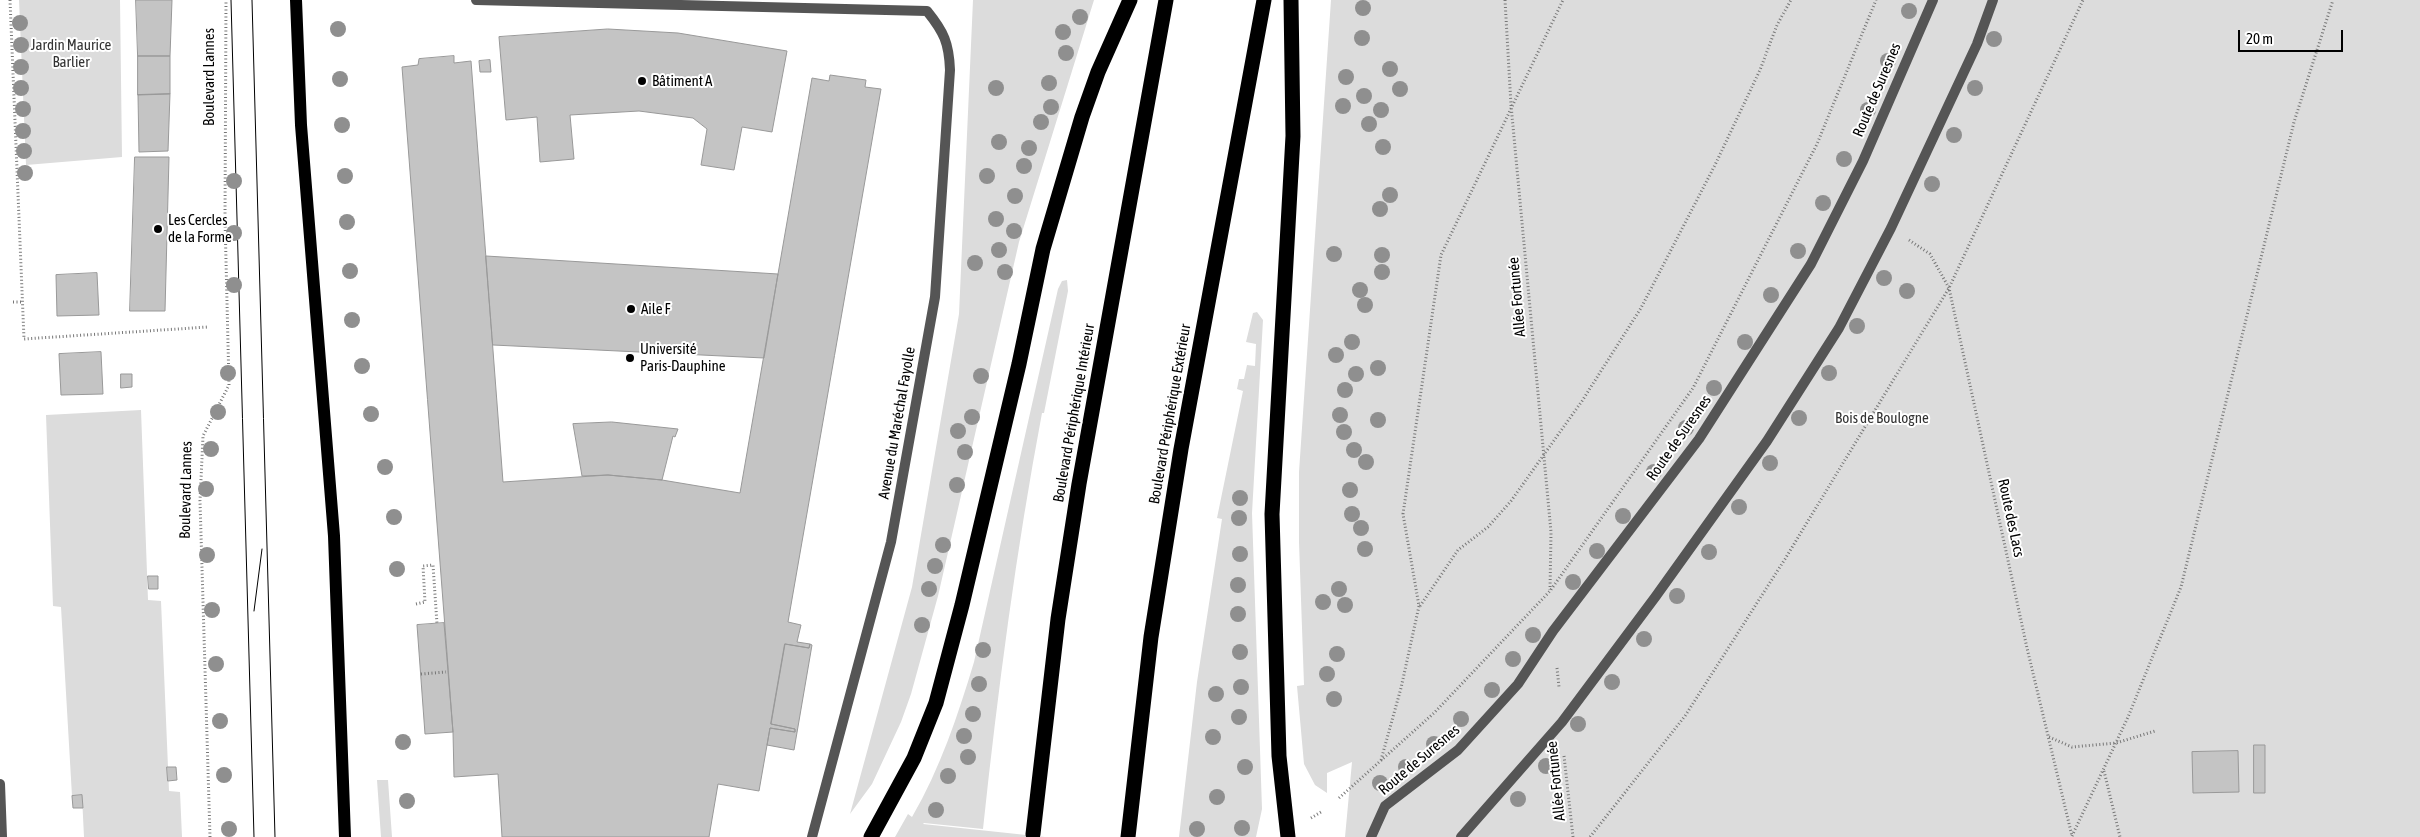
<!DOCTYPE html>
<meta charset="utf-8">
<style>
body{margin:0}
#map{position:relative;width:2420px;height:837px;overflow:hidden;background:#fff;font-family:"Asap Condensed",sans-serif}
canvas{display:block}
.scale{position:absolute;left:2238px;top:30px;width:105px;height:22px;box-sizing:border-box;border:2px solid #000;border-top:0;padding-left:6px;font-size:15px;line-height:18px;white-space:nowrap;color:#000;-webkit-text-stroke:4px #fff;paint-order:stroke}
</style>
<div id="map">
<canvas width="2420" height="837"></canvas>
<div class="scale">20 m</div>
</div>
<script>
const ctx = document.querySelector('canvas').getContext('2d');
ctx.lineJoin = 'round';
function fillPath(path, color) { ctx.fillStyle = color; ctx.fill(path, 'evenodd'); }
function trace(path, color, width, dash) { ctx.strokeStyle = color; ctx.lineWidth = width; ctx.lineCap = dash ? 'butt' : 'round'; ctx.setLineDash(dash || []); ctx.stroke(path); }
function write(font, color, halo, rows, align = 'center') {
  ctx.font = font + ' "Asap Condensed",sans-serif'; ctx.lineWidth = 4; ctx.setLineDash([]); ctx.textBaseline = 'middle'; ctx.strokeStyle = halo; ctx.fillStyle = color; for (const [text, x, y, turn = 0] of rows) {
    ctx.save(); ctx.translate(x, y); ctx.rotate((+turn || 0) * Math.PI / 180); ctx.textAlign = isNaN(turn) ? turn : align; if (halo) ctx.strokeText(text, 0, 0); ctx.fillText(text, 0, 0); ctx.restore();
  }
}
const green = new Path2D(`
 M19,0H120L122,157L26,165Z
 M973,0H1094L1019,242L938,596L911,694L901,722L872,784L850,814L912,587L959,314Z
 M1331,0H2420V837H1345L1352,762L1327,773V793L1315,785L1304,764L1297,686L1304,685L1299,542V472Z
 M1067,280L1068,291L1044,413H1042C1016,551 998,689 983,829L924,823L923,824L1045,837H895L908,814L912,817C940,769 958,715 974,662L1058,289L1062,281Z
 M1257,312L1263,320L1252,513L1262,809L1256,837H1179L1197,682L1222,519L1217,518L1243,391L1237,389L1239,379H1244L1247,365L1255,366L1256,344L1246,342L1253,313Z
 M141,410L148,600L161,601L169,791L180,792L182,837H84L82,796H72L61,607L53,606L46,415Z
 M377,780H388L392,837H381Z`);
const building = new Path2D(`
 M136,0H172L170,56H138Z
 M608,29L678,33L787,51L772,132L742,127L734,170L701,165L707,129L693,118L639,111L570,115L574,159L540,162L537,117L506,120L499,37Z
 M138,56H170V94L138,95Z
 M454,56V63L471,61L503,482L608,475L662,480L740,493L812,78L829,81L830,75L866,80L865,87L881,89L788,622L801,625L797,642L810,644L809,648L785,644L771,724L795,729V732L770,728L759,791L718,784L709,837H502L498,774L454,777L453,732L402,67L418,65L419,59Z
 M490,60L491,72H480L479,61Z
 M170,94L168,151L139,152L138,95Z
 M135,157H169L165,311H130Z
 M486,256L778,274L764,358L493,345Z
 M97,273L99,315L57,316L56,275Z
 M101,352L103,394L61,395L59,354Z
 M121,374H132V387L121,388Z
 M612,422L678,429L675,437L673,436L662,480L608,475L582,476L573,424Z
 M148,576H158V589H149Z
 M444,623L453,732L425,734L417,625Z
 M785,644L809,648L810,644L812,645L794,750L767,745L770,728L795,732V729L771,724Z
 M2254,745H2265V793H2254Z
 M2238,751L2239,792L2193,793L2192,752Z
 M167,767H176L177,780L168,781Z
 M82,795L83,808H73L72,796Z`);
const path = new Path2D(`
 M10,0L24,339L208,327
 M1505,0L1511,105L1551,532L1550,590
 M1909,240L1930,254L1949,288L2027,648L2072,836
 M13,302H21
 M416,604L425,602L423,566L433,565L437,624
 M1420,606L1458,550L1488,527L1511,501L1582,401L1641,308L1715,165L1760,70L1777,25L1791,0
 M1557,668L1559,687
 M421,674L446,672
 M2049,737L2072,747L2116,743L2155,731
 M1564,756L1573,837
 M1381,760L1401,688L1419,606L1403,514L1441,255L1563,0
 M2104,771L2120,837
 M1339,798L1434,713L1550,591L1693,388L1817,144L1876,0
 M1311,818L1321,812
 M2072,836L2128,717L2181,587L2294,122L2333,0
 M210,837L200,501L203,436L229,385L225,219L226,0
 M1590,837L1685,716L1785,559L1949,288L2083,0`);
const lane = new Path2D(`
 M1371,837L1385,806L1458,750L1518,684L1553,631L1699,439L1811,264L1863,161L1933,0
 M1461,837L1562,722L1656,596L1767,441L1839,328L1891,228L1977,44L1993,0`);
const street = new Path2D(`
 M476,0L927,11C944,32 949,43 950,70L935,297L891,542L812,837
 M0,784L2,837`);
const primary = new Path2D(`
 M296,0L301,125L334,536L345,837`);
const highway = new Path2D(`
 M1033,834L1058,619L1079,484L1166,0
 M871,837L914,758L936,703L962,605L1019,364L1043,249L1082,117L1098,72L1130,0
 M1128,837L1151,637L1181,449L1264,0
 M1288,837L1279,756L1272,514L1293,136L1291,0`);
const tram = new Path2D(`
 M231,0L254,837
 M252,0L275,837
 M254,611L262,549`);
const trees = [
 [1363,8],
 [1909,11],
 [1080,17],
 [20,23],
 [338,29],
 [1063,32],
 [1362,38],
 [1994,39],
 [21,45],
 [1066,53],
 [1888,61],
 [21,67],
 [1390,69],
 [1346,77],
 [340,79],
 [1049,83],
 [21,88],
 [996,88],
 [1975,88],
 [1400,89],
 [1364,96],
 [1343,106],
 [1051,107],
 [23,109],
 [1381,110],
 [1868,110],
 [1041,122],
 [1369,124],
 [342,125],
 [23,131],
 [1954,135],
 [999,142],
 [1383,147],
 [1029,148],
 [24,151],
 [1844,159],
 [1024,166],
 [25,173],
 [345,176],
 [987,176],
 [234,181],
 [1932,184],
 [1390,195],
 [1015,196],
 [1823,203],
 [1380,209],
 [996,219],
 [347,222],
 [1014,231],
 [234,233],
 [999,250],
 [1798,251],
 [1334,254],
 [1382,255],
 [975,263],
 [350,271],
 [1005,272],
 [1382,272],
 [1884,278],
 [234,285],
 [1360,290],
 [1907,291],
 [1771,295],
 [1365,305],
 [352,320],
 [1857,326],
 [1352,342],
 [1745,342],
 [1336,355],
 [362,366],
 [1378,368],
 [228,373],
 [1829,373],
 [1356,374],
 [981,376],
 [1714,388],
 [1345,390],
 [218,412],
 [371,414],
 [1340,415],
 [972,417],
 [1799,418],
 [1378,420],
 [1686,428],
 [958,431],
 [1344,432],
 [211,449],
 [1354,450],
 [965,452],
 [1366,462],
 [1770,463],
 [385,467],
 [1654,472],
 [957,485],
 [206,489],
 [1350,490],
 [1240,498],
 [1739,507],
 [1352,514],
 [1623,516],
 [394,517],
 [1239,518],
 [1361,528],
 [943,545],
 [1365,549],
 [1597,551],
 [1709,552],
 [1240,554],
 [207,555],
 [935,566],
 [397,569],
 [1573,582],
 [1238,585],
 [929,589],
 [1339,589],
 [1677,596],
 [1323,602],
 [1345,605],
 [212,610],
 [1238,614],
 [922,625],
 [1533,635],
 [1644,639],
 [983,650],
 [1240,652],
 [1337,654],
 [1513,659],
 [216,664],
 [1327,674],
 [1612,682],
 [979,684],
 [1241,687],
 [1492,690],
 [1216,694],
 [1334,699],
 [973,714],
 [1239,717],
 [1461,719],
 [220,721],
 [1578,724],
 [964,736],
 [1213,737],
 [403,742],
 [1434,744],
 [968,757],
 [1546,766],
 [1245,767],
 [1406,767],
 [224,775],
 [948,776],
 [1380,783],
 [1217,797],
 [1518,799],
 [407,801],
 [936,810],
 [1242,828],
 [229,829],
 [1197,829]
];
const markers = [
 [642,81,5,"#000"],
 [158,229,5,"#000"],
 [631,309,5,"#000"],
 [630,358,5,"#000"]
];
const parkNames = [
 ["Jardin Maurice",71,45],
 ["Barlier",71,62],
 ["Bois de Boulogne",1882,418]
];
const streetNames = [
 ["Boulevard Lannes",209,77,-90],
 ["Route de Suresnes",1877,90,-67],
 ["Allée Fortunée",1517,297,-95],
 ["Boulevard Périphérique Intérieur",1074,413,-80],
 ["Boulevard Périphérique Extérieur",1170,414,-80],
 ["Avenue du Maréchal Fayolle",897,423,-80],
 ["Route de Suresnes",1679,438,-55],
 ["Boulevard Lannes",186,490,-89],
 ["Route des Lacs",2011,518,78],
 ["Route de Suresnes",1419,760,-40],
 ["Allée Fortunée",1556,781,-96]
];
const poiNames = [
 ["Bâtiment A",652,81],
 ["Les Cercles",168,220],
 ["de la Forme",168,237],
 ["Aile F",641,309],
 ["Université",640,349],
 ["Paris-Dauphine",640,366]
];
fillPath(green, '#dcdcdc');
fillPath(building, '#c4c4c4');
trace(building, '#999', 1);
trace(path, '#777', 3, [1, 2.5]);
trace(lane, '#555', 10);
trace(street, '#555', 10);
trace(primary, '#000', 12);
trace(highway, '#000', 15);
trace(tram, '#000', 1);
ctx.fillStyle = '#8f8f8f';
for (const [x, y] of trees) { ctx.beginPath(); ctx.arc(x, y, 8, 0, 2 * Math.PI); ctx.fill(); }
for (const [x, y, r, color] of markers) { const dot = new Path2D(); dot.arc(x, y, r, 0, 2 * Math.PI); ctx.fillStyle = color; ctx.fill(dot); trace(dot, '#fff', 2); }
write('15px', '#333', '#fff', parkNames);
write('15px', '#000', '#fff', streetNames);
write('15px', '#000', '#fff', poiNames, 'left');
</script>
